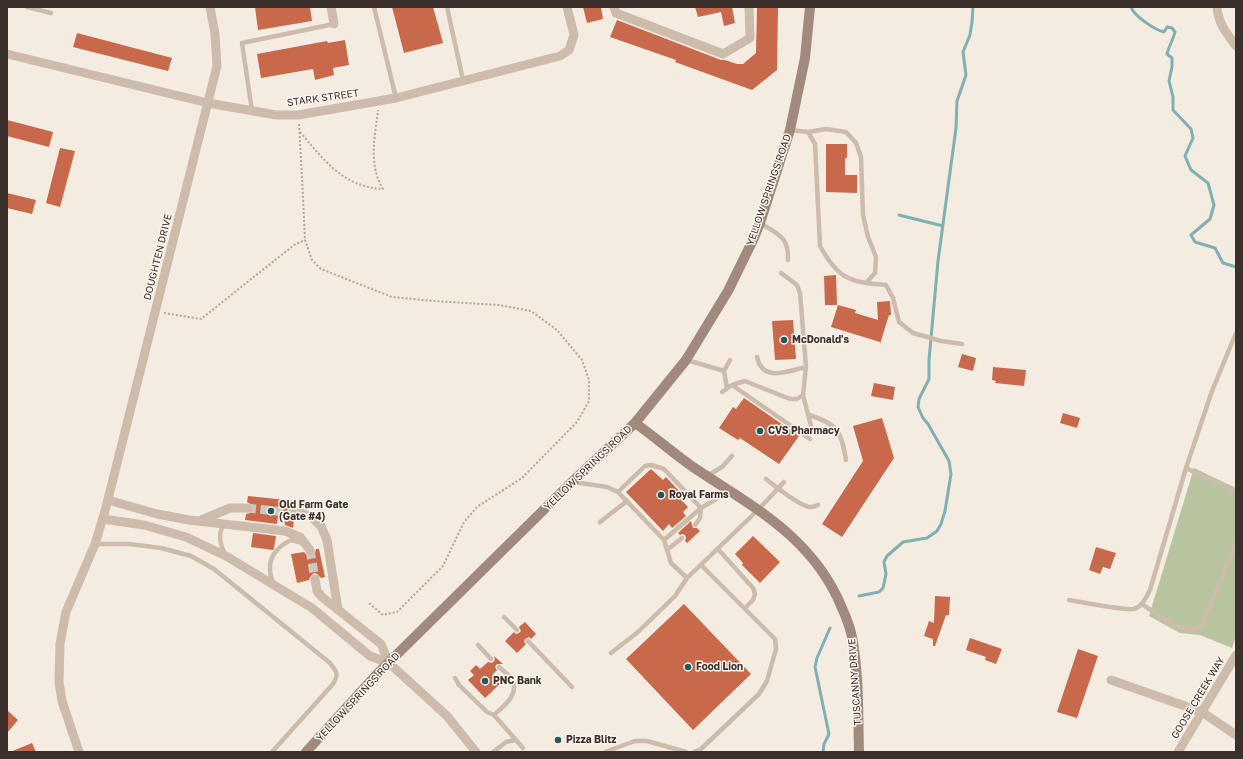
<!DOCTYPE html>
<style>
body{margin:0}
#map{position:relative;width:1243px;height:759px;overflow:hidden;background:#f4ebe1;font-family:"Golos Text",sans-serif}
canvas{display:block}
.frame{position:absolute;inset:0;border:8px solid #3b302b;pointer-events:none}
</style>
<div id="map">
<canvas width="1243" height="759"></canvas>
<div class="frame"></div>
</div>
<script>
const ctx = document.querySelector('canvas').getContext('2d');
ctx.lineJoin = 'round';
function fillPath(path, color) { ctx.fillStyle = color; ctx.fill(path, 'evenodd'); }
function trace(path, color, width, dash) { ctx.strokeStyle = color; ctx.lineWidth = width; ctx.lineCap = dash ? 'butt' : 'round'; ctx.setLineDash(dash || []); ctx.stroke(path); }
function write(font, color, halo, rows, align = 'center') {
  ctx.font = font + ' "Golos Text",sans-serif'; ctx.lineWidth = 3; ctx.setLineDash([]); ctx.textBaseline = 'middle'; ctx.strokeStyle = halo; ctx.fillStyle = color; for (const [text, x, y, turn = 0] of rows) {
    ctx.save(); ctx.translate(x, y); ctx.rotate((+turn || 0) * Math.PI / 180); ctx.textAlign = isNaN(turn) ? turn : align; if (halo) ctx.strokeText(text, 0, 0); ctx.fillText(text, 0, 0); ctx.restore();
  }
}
const green = new Path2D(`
 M1194,468L1236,488V636L1232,648L1200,635L1180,633L1149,616Z`);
const stream = new Path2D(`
 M1131,7C1134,16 1155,30 1164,32L1167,27L1172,28L1175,32C1173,40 1169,46 1167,54L1172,58V67L1169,81L1173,97V110L1191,129L1193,138L1185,156L1191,170L1208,183L1214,205L1210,219L1191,235L1195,242L1215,248L1223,263L1236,267
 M899,215L943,226
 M859,596L879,592L883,588L886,574L884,562L887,556L903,542L927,538L937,531L941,524L945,511L951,474L949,461L928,424L923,418L918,407L919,399L929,379V360L938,261L956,128L957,101L966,75L963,52L970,35L972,22L973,7
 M823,752L824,744L829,734L815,667L817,658L830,628`);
const building = new Path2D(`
 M255,7H310L312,21L258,30Z
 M392,7H433L443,43L404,53Z
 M583,7H601L603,19L587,23Z
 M695,7H732L735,23L724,26L721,12L698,17Z
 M757,7H778L777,70L752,90L675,62L676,60L610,37L617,20L721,60H725L737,64H743L756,53Z
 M77,33L172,58L168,71L73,47Z
 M345,40L349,65L333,68L334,75L315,80L313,69L261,78L257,54L327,41L328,43Z
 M7,120L53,132L49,147L7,136Z
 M826,144H847V158H845V175H857V193L826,192Z
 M60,148L75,151L60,207L46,203Z
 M7,193L36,200L32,214L7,208Z
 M836,275L837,305H825L824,276Z
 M890,301L891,315H889L880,344V342L831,327L838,305L856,310L855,313L878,320L877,302Z
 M793,320L796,359L775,360L772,321Z
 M962,354L976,358L973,371L958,367Z
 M993,367L1026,370L1024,386L995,383L996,381L992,380Z
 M874,383L895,387L893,400L871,396Z
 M744,398L799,436L779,464L740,438L738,440L719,428L733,407L736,409Z
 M1063,413L1080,418L1077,428L1060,423Z
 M882,418L894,458L842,537L822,524L863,461L853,426Z
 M651,469L663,480L666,477L679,491L676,494L688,507L683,512L686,516L672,528L669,524L663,531L626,492Z
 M248,496L296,501L295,507L292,508L289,513L290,516L294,519L293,528L285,525L280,500L277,524L245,520L246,514L250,513L253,508L252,505L247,502Z
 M691,521L693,528H697L700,531L687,543L685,541L686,538L685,535L682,534L680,535L678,533Z
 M253,533L276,536L274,548L273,550L251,547Z
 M753,536L780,562L760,583L742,565L743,563L735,554Z
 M1096,547L1116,553L1110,569L1103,567L1100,574L1089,570Z
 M316,549H319L325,577L321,578L317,574L314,573L310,577L309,580L297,583L291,554L304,552L307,555L311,556L315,553Z
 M935,596L950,597L949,615H946L935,646H933V639L924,636L929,621L934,623Z
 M684,604L751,674L693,730L626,659Z
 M525,622L536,634L531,639L529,637L525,639L524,642L526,644L517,653L505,641L514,632L516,634L519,633L521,631L519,627Z
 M970,638L1002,649L996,664L985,660L986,657L966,650Z
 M1078,649L1098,656L1077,718L1057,712Z
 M494,656L503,664H497L495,667L497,670L493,674L502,682L485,698L468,680L474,675L470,671L476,665L480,669L488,662L492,663L495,660Z
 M7,710L18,720L7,733Z
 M32,743L36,752H10Z`);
const streetTunnel = new Path2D(`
 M247,508L295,513
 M310,550L315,579`);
const path = new Path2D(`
 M299,124L302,177L305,240L312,260L321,269L392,297L434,301L499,305L531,311L557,330L582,360L589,380V401L577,422L522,478L477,507L464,522L443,566L397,612L383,615L369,603
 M300,132C324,160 343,187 383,189C368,164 375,137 378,110
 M164,313L201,319L294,245L305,240`);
const lane = new Path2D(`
 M27,7L51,13
 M374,7L396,98
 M447,7L463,80
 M252,111L242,43L334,24
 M790,130L808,132L826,129L846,132L856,143L861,157L863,215L868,237L876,257L875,273L866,283
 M808,132L815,144L820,246C838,279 849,282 886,285L893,298L899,322L913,333L941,341L962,344
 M760,223C778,234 789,237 788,260
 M757,357C763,383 787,371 806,367L800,293L797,285L781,273
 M687,360L724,371L730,360
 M806,367L803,395L812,430
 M724,371L727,388
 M732,385L810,439
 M722,392L732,385L745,381L790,399H797L803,395
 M809,415C838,424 841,431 846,460
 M1186,468L1236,492
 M707,476L722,467L732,456
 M766,479C776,487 795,502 806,506C810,508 814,507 818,505
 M574,482L607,487L618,492L664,540L671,563L687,578
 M618,492L645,466L651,465L664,469L701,508L700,518L695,525
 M600,522L627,501
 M225,525L222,527C218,537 220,545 225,554
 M664,540L701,508L730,491
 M95,544H129L161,548L191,556L214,569L330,663C337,672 339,674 333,684L272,752
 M718,549L753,588L755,594L753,600L745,608
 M667,550L682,538
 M273,583C272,579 270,574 270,570C269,556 279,546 291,540L303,543
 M1069,600C1081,602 1125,611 1134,609C1143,606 1146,597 1150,590L1186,468L1212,391L1236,333
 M1142,604C1154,612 1181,633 1196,629C1198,629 1200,627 1201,626L1236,544
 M504,617L517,630
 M528,641L572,687
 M478,645L491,659
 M611,653L638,632L675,596L687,578L758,510L784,482
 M455,678L459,685L487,712L494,715L523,748
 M494,715C504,706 518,696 513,681C511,676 503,671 499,667
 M493,752L506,742L515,740
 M605,752L635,741H647L686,752
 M694,752L701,749L759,694L767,681L776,649L775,639L701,565`);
const street = new Path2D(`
 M331,7L334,24
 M614,7L616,13L723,54L750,38L749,7
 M1217,7C1218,23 1227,34 1236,46
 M7,54L208,103L276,115H298L396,98L560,56L569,50L574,35L567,7
 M108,500L157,514L189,520L285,531L300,537L310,550
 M295,513H302L311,517L321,526L327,540L338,610
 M103,519L144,525L186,537L226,556L312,608L370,656L389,663L447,716L476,752
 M199,521L230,508H247
 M315,579L317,591L322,597L381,644L389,663
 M1111,680L1202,712L1236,735
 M79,752L62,701L59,682L60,644L66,612L95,544L105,511L217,66L215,34L210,7
 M1178,752L1236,655`);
const secondary = new Path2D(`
 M635,423C655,437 673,453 693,467C753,507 813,537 842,608C846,617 850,627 852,637C859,674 858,714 859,752
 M306,752L378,673L572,482L635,423L686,360L728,291L753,240L760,223L790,130L805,58L810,7`);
const markers = [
 [784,340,4,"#1f5a5e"],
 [760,431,4,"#1f5a5e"],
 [661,495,4,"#1f5a5e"],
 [271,511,4,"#1f5a5e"],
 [688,667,4,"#1f5a5e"],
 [485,681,4,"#1f5a5e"],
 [558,740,4,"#1f5a5e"]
];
const streetNames = [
 ["STARK STREET",323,98,-8],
 ["YELLOW SPRINGS ROAD",769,190,-71],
 ["DOUGHTEN DRIVE",158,257,-76],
 ["YELLOW SPRINGS ROAD",588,468,-44],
 ["TUSCANNY DRIVE",855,682,-94],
 ["YELLOW SPRINGS ROAD",358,697,-47],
 ["GOOSE CREEK WAY",1198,698,-59]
];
const poiNames = [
 ["McDonald's",792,340],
 ["CVS Pharmacy",768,431],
 ["Royal Farms",669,495],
 ["Old Farm Gate",279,505],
 ["(Gate #4)",279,517],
 ["Food Lion",696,667],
 ["PNC Bank",493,681],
 ["Pizza Blitz",566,740]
];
fillPath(green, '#b8c4a0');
trace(stream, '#7fb0b2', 3);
fillPath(building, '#c8694b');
trace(streetTunnel, '#cfc6bd', 9, [9, 4.5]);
trace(path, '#b9a596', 2, [2, 2]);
trace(lane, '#cdbbac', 4.5);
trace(street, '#cdbbac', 9);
trace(secondary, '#a18a7d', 10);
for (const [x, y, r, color] of markers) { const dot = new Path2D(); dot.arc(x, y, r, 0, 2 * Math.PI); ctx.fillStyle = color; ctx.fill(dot); trace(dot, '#fbf5ee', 1.5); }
write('10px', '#3b302b', '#fbf5ee', streetNames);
write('bold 10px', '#3b302b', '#fbf5ee', poiNames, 'left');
</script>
